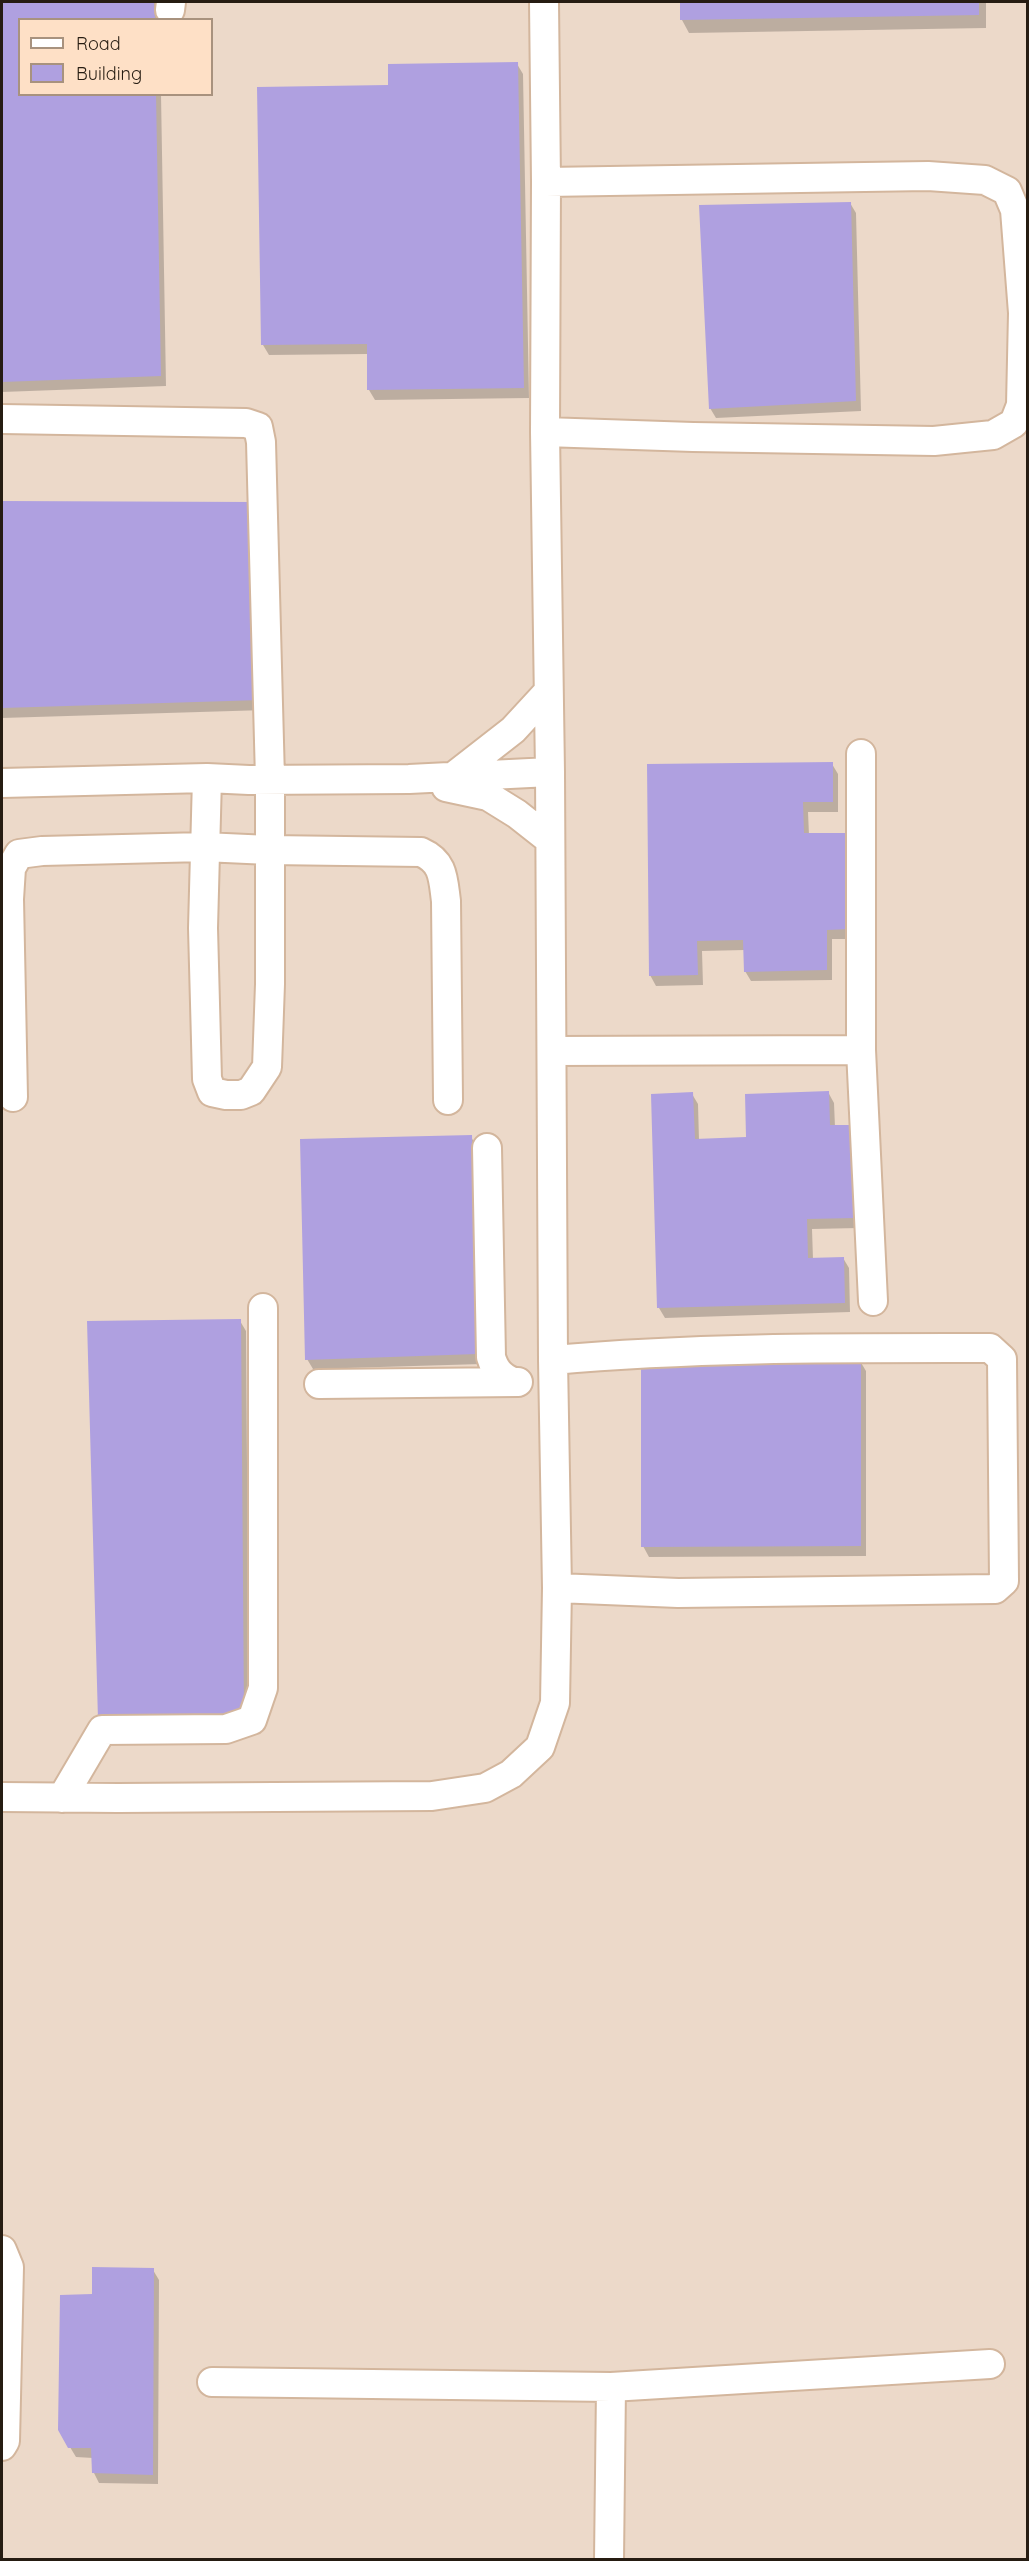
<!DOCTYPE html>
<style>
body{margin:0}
#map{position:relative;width:1029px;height:2561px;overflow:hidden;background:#fee0c6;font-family:Quicksand,sans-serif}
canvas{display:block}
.frame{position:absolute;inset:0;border:3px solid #261c12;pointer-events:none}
.legend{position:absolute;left:18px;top:18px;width:195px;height:78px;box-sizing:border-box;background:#fee0c6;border:2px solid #a8927e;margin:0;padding:8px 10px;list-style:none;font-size:18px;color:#261c12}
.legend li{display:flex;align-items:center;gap:12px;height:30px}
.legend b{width:30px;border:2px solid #a8927e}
</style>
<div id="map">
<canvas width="1029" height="2561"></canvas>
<div class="frame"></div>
<ul class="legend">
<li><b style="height:8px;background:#fff"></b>Road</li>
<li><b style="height:16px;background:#afa0e0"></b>Building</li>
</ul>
</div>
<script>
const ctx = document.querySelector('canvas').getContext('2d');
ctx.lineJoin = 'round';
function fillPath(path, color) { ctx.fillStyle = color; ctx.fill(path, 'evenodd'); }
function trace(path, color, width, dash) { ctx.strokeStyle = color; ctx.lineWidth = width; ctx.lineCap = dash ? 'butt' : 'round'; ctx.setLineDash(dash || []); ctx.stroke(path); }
const industrial = new Path2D(`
 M2,2H1027V2559H2ZM20,20H212V94H20Z`);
const shadow = new Path2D(`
 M2,2H159V20H20V94H161L166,386L2,392Z
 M283,2H510V3Z
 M681,2H986V28L689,33L682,20Z
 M517,64L523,74L529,398L375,400L369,390L368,354L269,355L263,345L259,89L389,86Z
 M850,203L856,213L861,411L716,418L710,408Z
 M2,503L254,504L266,710L2,718Z
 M832,764L838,774V812H808L809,835L854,939H832V980L751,981L745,971V950L702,951L703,985L656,986L650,975Z
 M828,1092L834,1103L835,1127L850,1126L859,1228L812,1229L813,1259L843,1258L849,1268L850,1312L665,1318L659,1308L652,1095L692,1094L698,1104L699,1140L748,1139Z
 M471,1137L477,1147L482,1364L313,1369L307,1359Z
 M240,1321L246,1331L249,1726L89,1323Z
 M860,1361L866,1371V1556L649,1557L643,1546Z
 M153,2270L159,2280L158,2484L99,2483L94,2473L93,2458L76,2457L59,2429Z`);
const building = new Path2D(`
 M2,2H154L155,20H20V94H156L161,376L2,382Z
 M680,2H979V15L680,20Z
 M518,62L524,388L367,390V344L261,345L257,87L388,85V64Z
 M851,202L856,401L709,409L699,205Z
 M2,501L254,502L261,700L2,708Z
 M833,762V802H803L804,833H848L849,929L827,930V970L744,972L743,940L697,941L698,975L649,976L647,764Z
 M829,1091L830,1125H851L854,1218L807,1219L808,1258L844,1257L845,1303L657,1308L651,1094L693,1092L695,1139L746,1137L745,1094Z
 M472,1135L477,1354L305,1360L300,1139Z
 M241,1319L244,1716L98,1720L87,1321Z
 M861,1359V1546L641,1547V1360Z
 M92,2267L154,2268L153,2475L92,2473L91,2448H68L58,2430L60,2295L92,2294Z`);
const minor = new Path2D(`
 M170,10L171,2
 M2,419L246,423L258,427L261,442L270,779V984L267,1067L251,1091L241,1095H226L212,1092L207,1079L203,928L207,778
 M545,432L693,437L934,441L993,435L1014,423L1021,405L1023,313L1015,210L1007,191L985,180L928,176L546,182
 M454,776L513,730L548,692
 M2,783L207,778L249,780L409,779L550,772
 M446,787L488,796L517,814L550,840
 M861,1050L873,1301
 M552,1051L861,1050V754
 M13,1097L9,899L11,868L19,854L42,851L204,847L269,850L421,852C444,862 443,879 446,901L448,1100
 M487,1148L491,1357C495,1370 500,1376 513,1382
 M553,1360C698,1347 844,1348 990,1348L1002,1359L1004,1581L995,1589L678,1593L557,1588
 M319,1384L518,1382
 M2,1797L118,1798L432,1796L485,1788L511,1774L540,1747L555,1703L557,1588L553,1360L550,772L545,432L546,182L544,2
 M62,1798L102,1730L226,1729L252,1720L263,1688V1308
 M2,2250L9,2267L5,2441L2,2446
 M212,2382L611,2387
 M609,2560L611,2387L990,2364`);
fillPath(industrial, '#ecd9c9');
fillPath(shadow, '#0003');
fillPath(building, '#afa0e0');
trace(minor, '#d3b69d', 32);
trace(minor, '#fff', 28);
</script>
